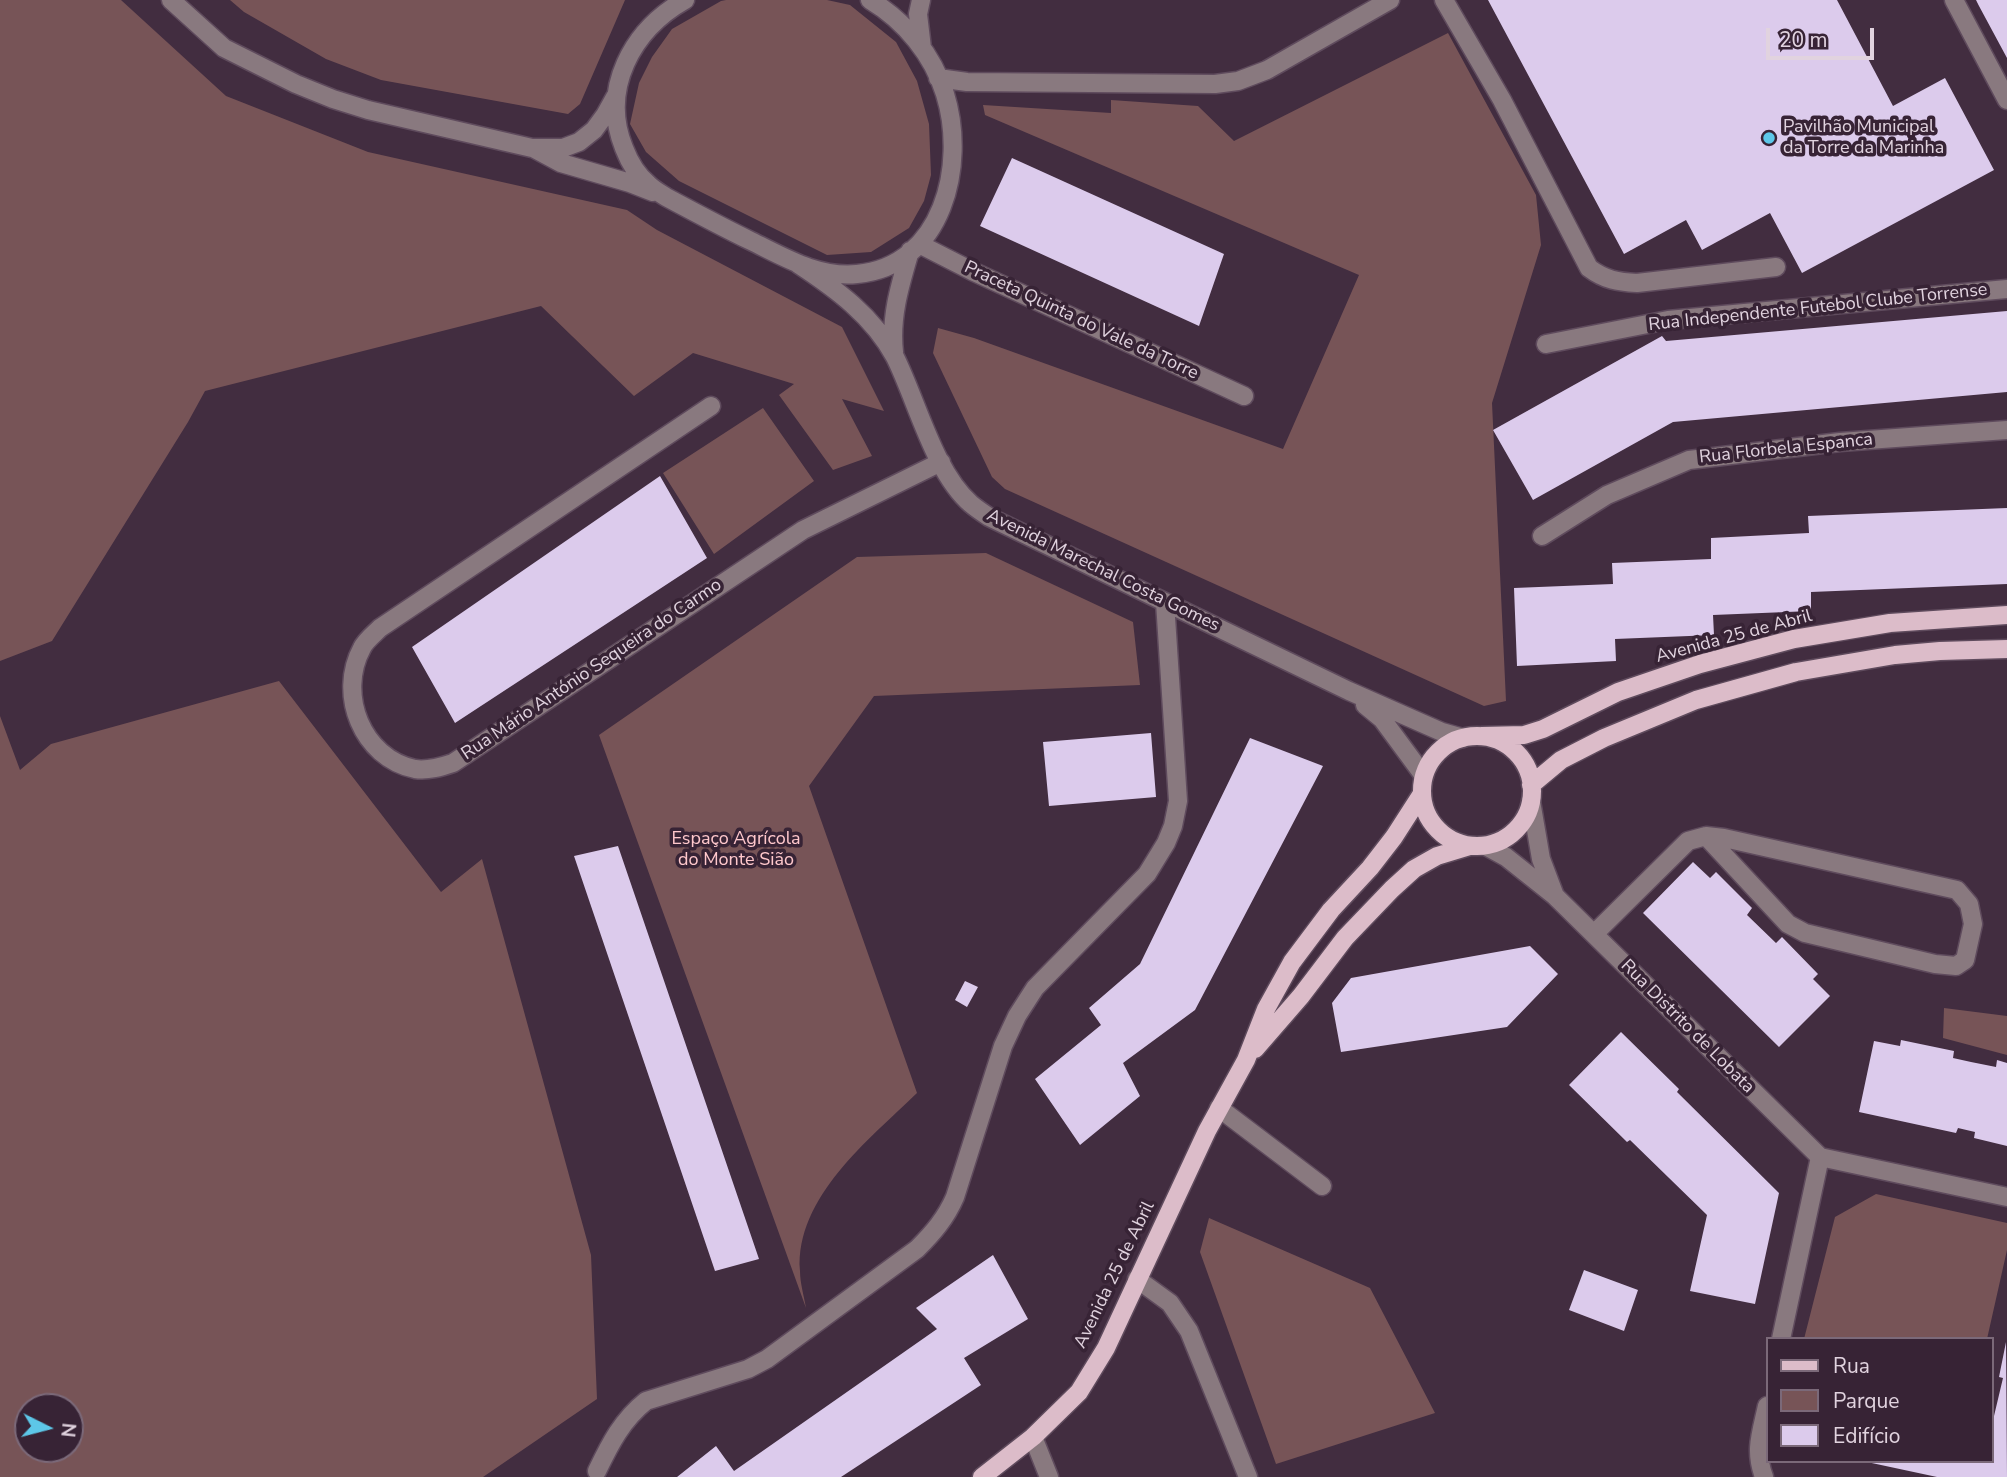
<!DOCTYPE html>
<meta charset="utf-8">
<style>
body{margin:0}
#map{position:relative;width:2007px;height:1477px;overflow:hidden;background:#422d40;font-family:"Nunito Sans",sans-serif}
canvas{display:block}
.legend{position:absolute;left:1766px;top:1337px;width:228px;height:126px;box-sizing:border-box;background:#372335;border:2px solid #7b6979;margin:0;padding:9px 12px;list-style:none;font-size:21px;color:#e1d3df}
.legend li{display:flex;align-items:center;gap:14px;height:35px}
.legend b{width:35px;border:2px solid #7b6979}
.north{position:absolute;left:14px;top:1393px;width:70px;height:70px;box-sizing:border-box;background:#372335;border:2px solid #7b6979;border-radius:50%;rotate:96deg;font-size:19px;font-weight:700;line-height:28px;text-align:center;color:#e1d3df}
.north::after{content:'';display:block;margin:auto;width:24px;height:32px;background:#5dc7e8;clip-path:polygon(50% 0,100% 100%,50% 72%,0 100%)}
.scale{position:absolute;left:1766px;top:28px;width:108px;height:32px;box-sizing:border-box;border:4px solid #e1d3df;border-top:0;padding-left:9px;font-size:21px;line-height:24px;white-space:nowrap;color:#e1d3df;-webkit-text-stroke:5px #372335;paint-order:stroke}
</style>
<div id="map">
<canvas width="2007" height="1477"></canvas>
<ul class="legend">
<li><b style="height:9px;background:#dcbcc9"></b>Rua</li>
<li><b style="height:19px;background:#775457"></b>Parque</li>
<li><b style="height:19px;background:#dccbec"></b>Edifício</li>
</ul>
<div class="north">N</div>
<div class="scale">20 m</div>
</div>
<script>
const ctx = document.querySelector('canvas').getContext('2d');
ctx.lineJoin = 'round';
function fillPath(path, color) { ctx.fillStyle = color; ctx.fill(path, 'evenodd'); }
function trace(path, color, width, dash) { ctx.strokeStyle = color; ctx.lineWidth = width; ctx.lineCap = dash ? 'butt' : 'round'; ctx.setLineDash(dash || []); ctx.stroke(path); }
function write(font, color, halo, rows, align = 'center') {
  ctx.font = font + ' "Nunito Sans",sans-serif'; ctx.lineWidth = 7; ctx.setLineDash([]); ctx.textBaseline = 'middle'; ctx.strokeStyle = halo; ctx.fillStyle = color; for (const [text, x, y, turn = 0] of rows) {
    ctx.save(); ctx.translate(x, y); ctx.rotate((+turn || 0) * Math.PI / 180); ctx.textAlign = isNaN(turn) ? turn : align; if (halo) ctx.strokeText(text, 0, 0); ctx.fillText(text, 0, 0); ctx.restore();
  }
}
const green = new Path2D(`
 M0,0H121L226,96L368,152L627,210L657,230L842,327L884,411L842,399L872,456L833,470L779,395L794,384L693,353L634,396L541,306L205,391L188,422L52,641L0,661Z
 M230,0H625L580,104L568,114L381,80L326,59L244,12Z
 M726,0H827L850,5L896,42L917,81L929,124L931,175L924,201L909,228L871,252L827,255L679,181L646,152L630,124L639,83L652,57L672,29L721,1Z
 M1448,33L1536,195L1541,245L1492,403L1506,701L1484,706L1005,489L992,477L933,353L938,328L974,338L1283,449L1359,275L985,115L983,105L1111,113V100L1198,106L1234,141Z
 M763,408L814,481L714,554L663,473Z
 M986,553L1133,622L1140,685L874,696L809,786L917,1093C870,1139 795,1197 800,1271C800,1283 804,1296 806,1308L599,735L857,557Z
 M279,681L441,892L482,859L591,1255L597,1399L483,1477H0V716L20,770L51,744ZM28,1407H70V1449H28Z
 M1944,1008L2007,1016V1055L1943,1038Z
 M1876,1194L2007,1223V1250L1987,1339H1804L1835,1217Z
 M1209,1218L1370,1288L1435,1413L1276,1464L1200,1252Z`);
const building = new Path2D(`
 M1488,0H1837L1893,106L1945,78L1994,170L1802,273L1770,213L1702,250L1686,220L1624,254Z
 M1976,0H2007V58L1979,6Z
 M1012,158L1224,254L1199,326L980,226Z
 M2007,311V392L1673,422L1533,500L1493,430L1662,336L1666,341Z
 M660,476L707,558L455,723L412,647Z
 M2007,508V584L1811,592V611L1713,615L1714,635L1615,639L1616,661L1517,666L1514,588L1613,584L1612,563L1711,559V538L1809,533L1808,516Z
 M1151,733L1156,797L1049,806L1043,742Z
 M1250,738L1323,766L1195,1010L1123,1063L1140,1096L1080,1145L1035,1079L1101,1025L1089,1008L1140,964Z
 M618,846L759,1259L715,1271L574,856Z
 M1693,862L1710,878L1716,872L1752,908L1747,915L1776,943L1782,937L1818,974L1813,979L1830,996L1779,1047L1643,913Z
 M1530,946L1558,974L1507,1027L1341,1052L1332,1003L1351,978Z
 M965,981L978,987L967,1007L955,1000Z
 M1621,1032L1679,1089L1677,1092L1779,1193L1755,1304L1690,1291L1707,1215L1630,1140L1627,1142L1569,1085Z
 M1901,1040L1954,1051L1953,1058L1971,1062L1996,1067L1997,1060L2007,1063V1146L1974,1138L1975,1132L1958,1128L1956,1133L1859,1112L1874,1041L1900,1046Z
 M993,1255L1028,1319L964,1358L981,1385L841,1477H677L716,1446L734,1471L937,1329L916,1308Z
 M1584,1270L1638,1290L1624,1331L1569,1310Z
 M2006,1342L2007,1477H1937L1867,1462L1991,1461V1416H1994L2003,1378L1999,1377Z`);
const minor = new Path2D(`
 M171,0L224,48L296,84L333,99L368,110L532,148H563L579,142L594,130L605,115L615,97
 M685,0C632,30 600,89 624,148C629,161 637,175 648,184C653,189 660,193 666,197C694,212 722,227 751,241C784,257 818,278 857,274C943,266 967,165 945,94C933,55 905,21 870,0
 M921,0L918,14L922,48
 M1444,0L1502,100L1589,268C1605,280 1618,282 1637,283L1776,267
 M1954,0L2007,100
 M938,78L967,82L1215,84L1238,81L1267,70L1390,0
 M535,149L561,163L630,183L653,192
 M919,244L972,271L1244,396
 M798,264C836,289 873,316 895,357C917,401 934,472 971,504C977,509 983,513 989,517L1349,691L1442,732L1463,738
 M1546,344L1668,320L2007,289
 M894,352C890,317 900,285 910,251
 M711,406L380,628C374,634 365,641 362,648C337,694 362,758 415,769C428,771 441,767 453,763L803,530L941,462
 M1542,536L1607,495L1689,460L1840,442L2007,430
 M1365,705L1382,719L1424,776
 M1531,801L1541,859L1555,896
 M1486,846L1506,857L1555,896L1820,1157L2007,1197
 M1594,934L1688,841L1706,836L1724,838L1957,890L1969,904L1973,924L1965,960L1956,966L1935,964L1805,933L1788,924L1706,836
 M1219,1108L1322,1186
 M1137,1279L1170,1303L1189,1331L1248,1477
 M1781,1339L1820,1157
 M1033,1437L1049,1477
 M597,1471C610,1444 622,1420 646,1401L748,1369L767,1359L917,1249C933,1233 946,1218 955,1197L1003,1046L1017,1016L1035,988L1147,874L1166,843L1173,826L1178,801L1165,602
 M1764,1477C1754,1450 1761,1434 1767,1406`);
const major = new Path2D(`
 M1482,736L1524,735L1543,729L1618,692L1700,664L1794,639L1890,623L2007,615
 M1422 791a55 55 0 1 1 110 0a55 55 0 1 1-110 0Z
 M1531,785L1561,760L1604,738L1696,700L1796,672L1895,655L1940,651L2007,649
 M1255,1049L1301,996L1345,938L1392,889L1414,869L1437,856L1470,846
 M982,1477L1033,1437L1079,1392L1106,1348L1207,1131L1246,1060L1266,1009L1292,962L1331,910L1370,868L1394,837L1421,795`);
const markers = [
 [1769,138,7,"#5dc7e8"]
];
const poiNames = [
 ["Pavilhão Municipal",1783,128],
 ["da Torre da Marinha",1783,149]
];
const streetNames = [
 ["Rua Independente Futebol Clube Torrense",1818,308,-6],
 ["Praceta Quinta do Vale da Torre",1081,321,25],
 ["Rua Florbela Espanca",1786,449,-6],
 ["Avenida Marechal Costa Gomes",1103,571,26],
 ["Avenida 25 de Abril",1734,637,-15],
 ["Rua Mário António Sequeira do Carmo",592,670,-34],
 ["Rua Distrito de Lobata",1687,1027,45],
 ["Avenida 25 de Abril",1115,1275,-64]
];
const parkNames = [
 ["Espaço Agrícola",736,840],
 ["do Monte Sião",736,861]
];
fillPath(green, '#775457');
fillPath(building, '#dccbec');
trace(minor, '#5f4b5d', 21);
trace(major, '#5f4b5d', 21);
trace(minor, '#89797f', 18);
trace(major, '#dcbcc9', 18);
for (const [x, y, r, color] of markers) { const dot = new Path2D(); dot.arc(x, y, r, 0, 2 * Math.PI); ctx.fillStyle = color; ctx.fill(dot); trace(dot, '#372335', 2.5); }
write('18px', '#e1d3df', '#372335', poiNames, 'left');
write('18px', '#e1d3df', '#372335', streetNames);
write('18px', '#ffc8cc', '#372335', parkNames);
</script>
